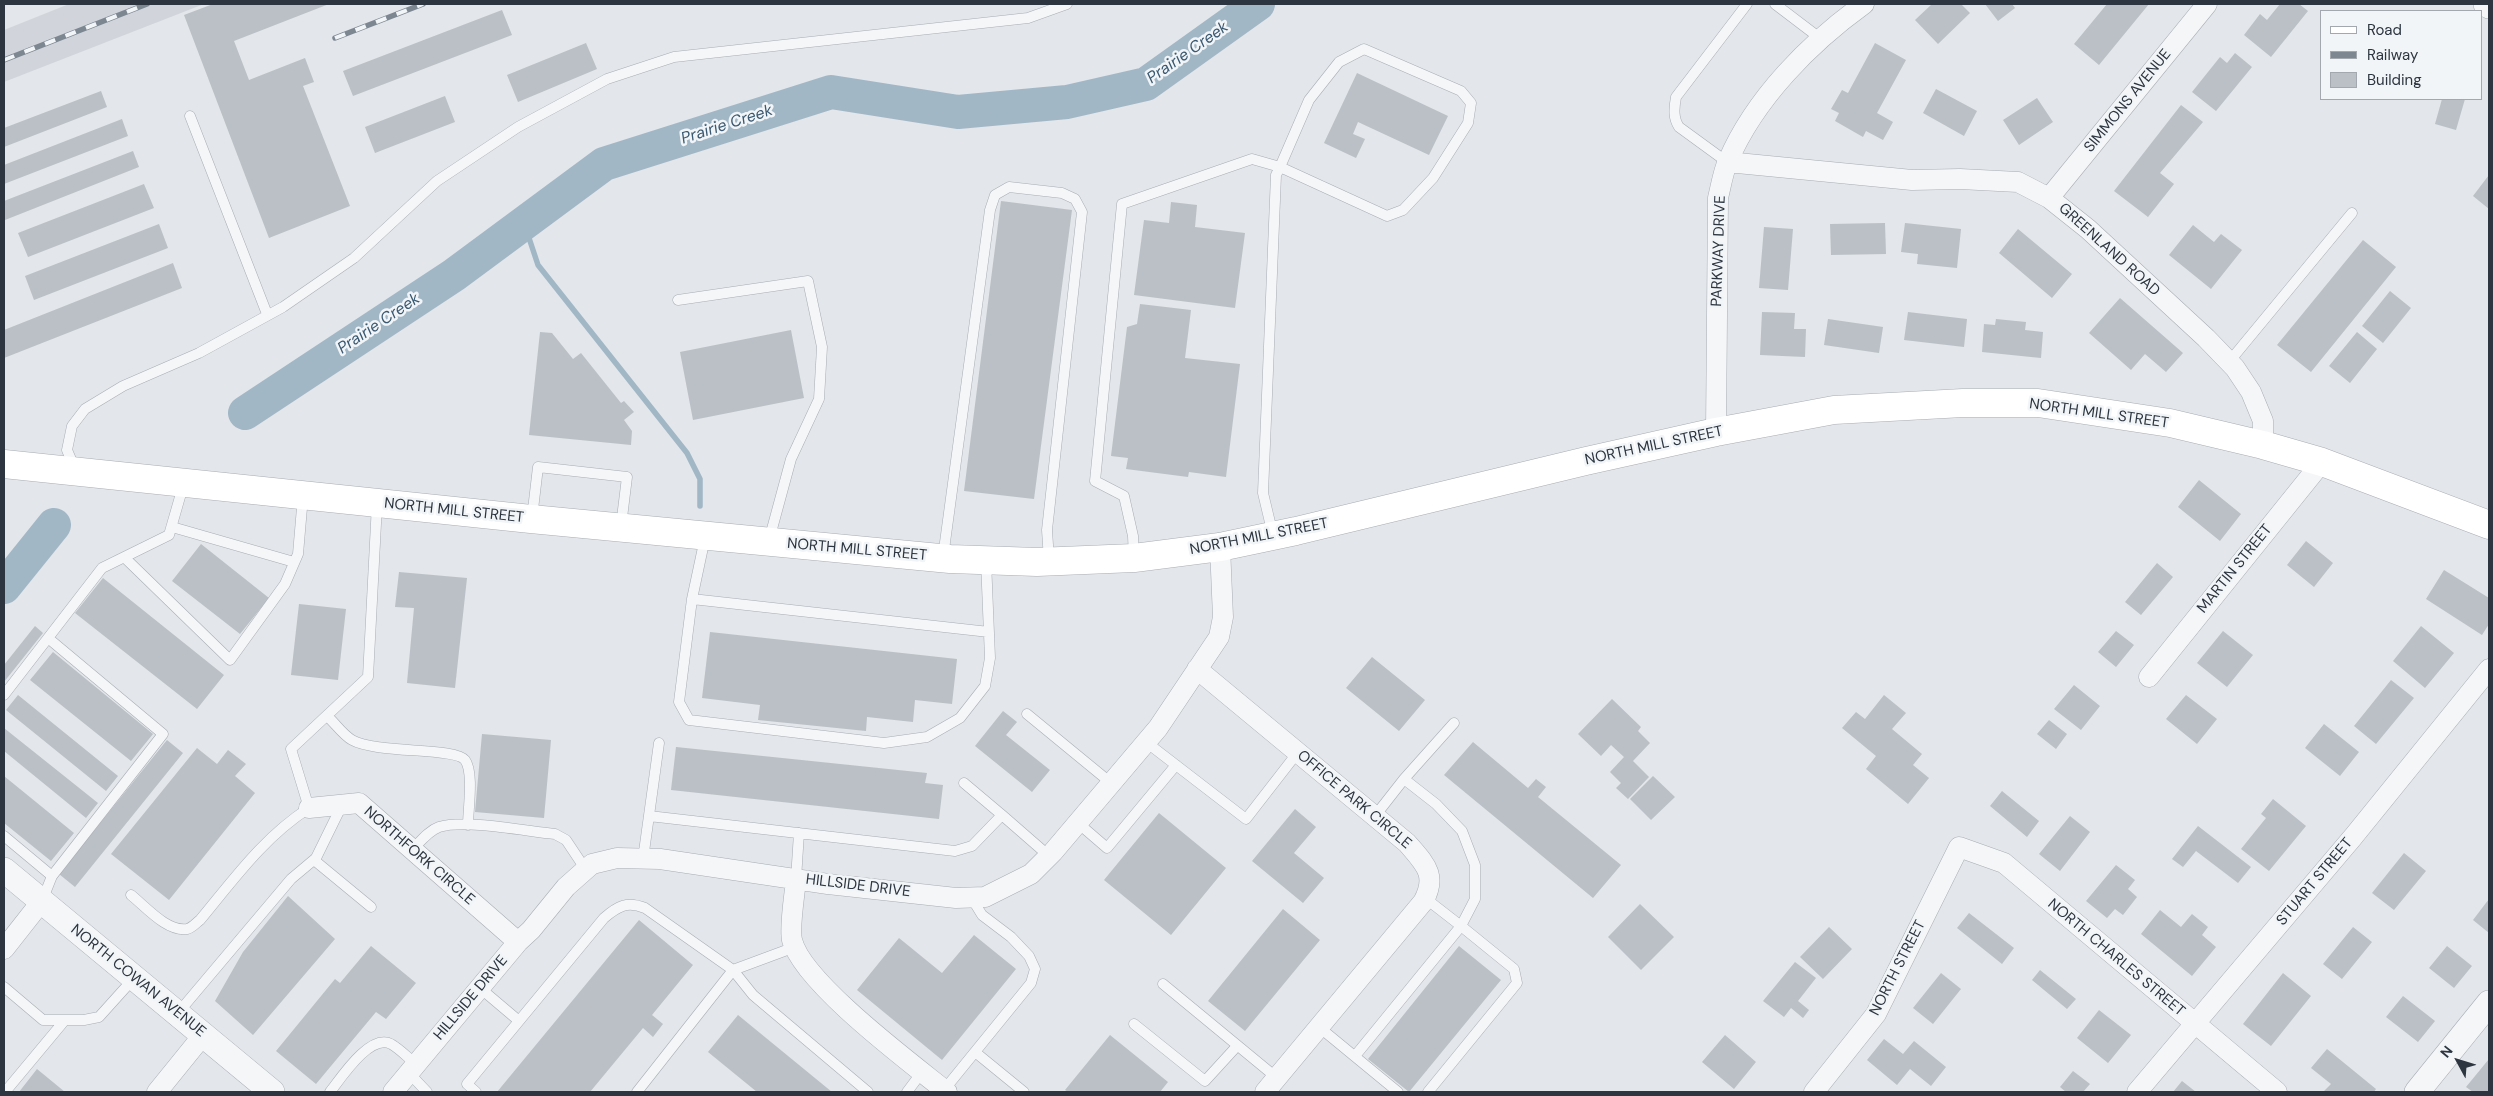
<!DOCTYPE html>
<style>
body{margin:0}
#map{position:relative;width:2493px;height:1096px;overflow:hidden;background:#e3e6ea;font-family:"DM Sans",sans-serif}
canvas{display:block}
.frame{position:absolute;inset:0;border:5px solid #2c3540;pointer-events:none}
.legend{position:absolute;left:2320px;top:10px;width:162px;height:90px;box-sizing:border-box;background:#f2f5f7;border:1px solid #a3a8ae;margin:0;padding:6px 9px;list-style:none;font-size:15px;color:#2c3540}
.legend li{display:flex;align-items:center;gap:10px;height:25px}
.legend b{width:25px;border:1px solid #a3a8ae}
.north{position:absolute;left:2433px;top:1036px;width:50px;height:50px;-webkit-text-stroke:4px #f2f5f7;paint-order:stroke;rotate:309deg;font-size:14px;font-weight:700;line-height:20px;text-align:center;color:#2c3540}
.north::after{content:'';display:block;margin:auto;width:18px;height:22px;background:#2c3540;clip-path:polygon(50% 0,100% 100%,50% 72%,0 100%)}
</style>
<div id="map">
<canvas width="2493" height="1096"></canvas>
<div class="frame"></div>
<ul class="legend">
<li><b style="height:6px;background:#fff"></b>Road</li>
<li><b style="height:6px;background:#7d8792"></b>Railway</li>
<li><b style="height:14px;background:#bac0c6"></b>Building</li>
</ul>
<div class="north">N</div>
</div>
<script>
const ctx = document.querySelector('canvas').getContext('2d');
ctx.lineJoin = 'round';
function fillPath(path, color) { ctx.fillStyle = color; ctx.fill(path, 'evenodd'); }
function trace(path, color, width, dash) { ctx.strokeStyle = color; ctx.lineWidth = width; ctx.lineCap = dash ? 'butt' : 'round'; ctx.setLineDash(dash || []); ctx.stroke(path); }
function write(font, color, halo, rows, align = 'center') {
  ctx.font = font + ' "DM Sans",sans-serif'; ctx.lineWidth = 5; ctx.setLineDash([]); ctx.textBaseline = 'middle'; ctx.strokeStyle = halo; ctx.fillStyle = color; for (const [text, x, y, turn = 0] of rows) {
    ctx.save(); ctx.translate(x, y); ctx.rotate((+turn || 0) * Math.PI / 180); ctx.textAlign = isNaN(turn) ? turn : align; if (halo) ctx.strokeText(text, 0, 0); ctx.fillText(text, 0, 0); ctx.restore();
  }
}
const built = new Path2D(`
 M69,4H204L4,82V30Z`);
const stream = new Path2D(`
 M524,223L538,265L687,453L700,479V506`);
const river = new Path2D(`
 M245,413L454,275L604,164L831,92L958,112L1067,102L1146,84L1258,4
 M4,587L54,525`);
const building = new Path2D(`
 M213,4H329L234,41L249,80L305,58L314,82L303,86L350,206L269,238L184,15Z
 M1932,4H1961L1970,13L1938,44L1915,20Z
 M1985,4H2012L2015,8L1998,21Z
 M2107,4H2149L2099,65L2074,44Z
 M2280,4H2299L2308,11L2271,57L2244,35L2260,14L2267,20Z
 M502,10L512,35L353,96L343,71Z
 M586,43L597,69L518,102L507,75Z
 M1875,43L1906,60L1877,113L1893,122L1883,140L1866,131L1863,137L1835,121L1839,113L1831,109L1842,90L1848,93Z
 M2235,53L2252,67L2216,111L2192,92L2220,57L2227,63Z
 M1357,73L1448,116L1429,155L1358,122L1353,134L1365,139L1356,158L1324,143Z
 M1936,89L1977,111L1964,136L1923,113Z
 M101,91L107,107L4,147V128Z
 M445,96L455,122L375,153L365,127Z
 M2037,98L2053,122L2019,145L2003,120Z
 M2442,99H2465L2456,130L2435,124Z
 M2181,105L2203,122L2160,173L2174,184L2148,217L2114,191Z
 M122,119L128,136L4,184V165Z
 M133,151L139,167L5,220L4,201Z
 M2489,175V209L2473,196Z
 M144,184L154,208L28,257L18,233Z
 M1001,201L1072,210L1034,499L964,491Z
 M1171,202L1197,205L1195,227L1245,233L1235,308L1134,295L1144,220L1169,223Z
 M1885,223L1886,254L1831,255L1830,224Z
 M1905,223L1961,229L1957,268L1917,264L1918,254L1901,252Z
 M159,224L168,248L34,300L25,276Z
 M2193,225L2214,242L2221,234L2242,250L2211,289L2169,255Z
 M1764,227L1793,229L1788,290L1759,288Z
 M2018,229L2072,274L2052,298L1999,253Z
 M2363,240L2396,267L2311,372L2277,345Z
 M173,263L182,288L4,358V330Z
 M2390,291L2411,308L2383,343L2362,326Z
 M2120,298L2183,353L2166,372L2145,354L2131,370L2089,333Z
 M1140,304L1191,310L1185,358L1240,364L1226,477L1189,472L1188,477L1126,469L1128,458L1111,456L1127,327L1137,324Z
 M1762,312L1795,313L1794,329H1806L1805,357L1760,355Z
 M1908,312L1967,319L1964,347L1904,340Z
 M1828,319L1883,327L1879,353L1824,345Z
 M1996,319L2026,322L2025,330L2043,332L2041,358L1982,352L1984,324L1995,325Z
 M791,330L804,398L693,420L680,352Z
 M540,332L552,333L573,359L581,353L621,403L624,401L634,412L624,420L632,431L631,445L529,435Z
 M2357,332L2377,349L2350,383L2329,366Z
 M2199,480L2241,514L2220,541L2178,507Z
 M2306,541L2333,563L2314,587L2287,565Z
 M201,544L269,598L240,634L172,581Z
 M2157,563L2173,577L2141,615L2125,602Z
 M2444,570L2489,598V624L2482,635L2426,599Z
 M399,572L467,578L455,688L407,683L414,608L395,607Z
 M103,578L224,675L197,709L75,613Z
 M299,604L346,609L338,680L291,675Z
 M35,626L43,633L4,682V665Z
 M2421,626L2454,653L2425,688L2393,661Z
 M2116,631L2134,645L2116,667L2098,652Z
 M2223,631L2253,655L2227,687L2197,663Z
 M710,632L957,659L952,704L915,700L913,722L867,717L866,731L758,720L760,705L702,698Z
 M53,652L153,734L131,761L30,680Z
 M1372,657L1425,700L1399,731L1346,688Z
 M2391,680L2414,698L2376,744L2354,726Z
 M2074,685L2100,706L2081,730L2054,709Z
 M18,695L118,776L106,791L6,710Z
 M1884,695L1906,713L1892,729L1922,754L1913,765L1929,778L1908,804L1866,769L1876,756L1842,728L1856,712L1865,719Z
 M2186,695L2217,719L2197,744L2166,719Z
 M1612,699L1641,727L1638,731L1650,743L1633,761L1649,777L1628,799L1616,788L1621,783L1610,772L1624,757L1611,745L1601,756L1578,734Z
 M1003,711L1017,722L1006,735L1050,770L1032,792L975,746Z
 M2049,720L2067,734L2056,749L2037,734Z
 M2324,724L2359,752L2340,776L2305,748Z
 M4,728L98,803L86,818L4,751Z
 M482,734L551,740L544,818L475,812Z
 M167,740L183,753L75,887L59,874Z
 M1473,742L1528,788L1536,779L1546,787L1538,797L1621,865L1593,898L1444,775Z
 M676,747L927,773L925,783L943,785L939,819L671,790Z
 M197,748L217,764L228,750L246,764L235,776L255,793L169,900L111,854Z
 M4,776L74,833L51,861L4,823Z
 M1653,776L1675,797L1651,820L1630,799Z
 M2002,791L2039,821L2027,837L1990,806Z
 M2273,799L2306,826L2269,871L2241,849L2266,818L2261,814Z
 M1295,809L1316,827L1294,853L1324,878L1303,903L1252,861Z
 M1159,813L1226,868L1171,935L1104,880Z
 M2070,816L2090,832L2060,871L2039,854Z
 M2198,826L2251,867L2238,883L2196,851L2183,867L2172,859Z
 M2404,853L2426,871L2394,910L2372,893Z
 M2116,865L2135,880L2128,889L2137,897L2123,915L2115,909L2107,918L2086,901Z
 M288,896L335,939L253,1035L215,1001L243,952Z
 M2489,899V933L2473,920Z
 M1640,904L1674,937L1641,970L1608,937Z
 M1283,909L1320,940L1245,1031L1208,1001Z
 M2160,910L2181,927L2192,914L2208,927L2202,935L2216,947L2192,976L2141,934Z
 M1969,913L2014,948L2002,964L1957,928Z
 M639,920L693,965L652,1015L663,1024L653,1037L643,1028L590,1092H497Z
 M1829,927L1852,949L1823,979L1800,957Z
 M2353,927L2372,942L2342,979L2323,964Z
 M974,935L1016,969L942,1060L857,990L899,938L942,973Z
 M371,946L416,983L386,1019L376,1012L316,1084L276,1051L335,979L340,983Z
 M1459,946L1501,980L1409,1092L1368,1059Z
 M2447,946L2472,966L2454,988L2429,968Z
 M1795,962L1816,978L1798,1001L1809,1010L1803,1018L1791,1008L1784,1017L1763,1001Z
 M2040,970L2076,999L2067,1009L2032,980Z
 M1941,973L1961,989L1933,1024L1913,1008Z
 M2283,973L2311,996L2271,1046L2243,1024Z
 M2403,996L2435,1021L2418,1042L2386,1017Z
 M2099,1010L2131,1035L2108,1063L2077,1038Z
 M738,1015L832,1092H757L708,1052Z
 M1110,1035L1168,1082L1160,1092H1068L1065,1090Z
 M1725,1035L1756,1062L1734,1089L1702,1062Z
 M1884,1039L1903,1054L1914,1041L1946,1067L1931,1086L1910,1069L1897,1085L1867,1060Z
 M2327,1049L2376,1089L2374,1092L2324,1091L2331,1084L2311,1068Z
 M2489,1059V1092H2473L2466,1087Z
 M37,1069L65,1092H19Z
 M2073,1071L2090,1084L2083,1092H2066L2060,1087Z
 M2182,1081L2196,1092H2173Z`);
const service = new Path2D(`
 M1775,4L1821,39
 M190,116L267,314
 M1727,162L1679,127C1673,118 1674,108 1676,97L1747,4
 M678,300L808,281L822,347L819,399L791,459L769,540
 M2229,362L2352,213
 M75,469L67,450L72,426L85,409L123,386L199,353L283,307L354,258L437,181L518,127L607,79L674,57L1028,18L1067,4
 M532,518L538,467L627,477L621,526
 M172,527L294,562
 M705,538L692,599L679,702L689,720L884,743L927,737L960,718L985,686L990,658L986,561
 M124,557L230,660L285,584L298,554L303,496
 M943,557L990,210L995,195L1009,187L1062,193L1075,199L1082,212L1047,530L1049,560
 M1134,557L1133,536L1124,496L1095,481L1122,204L1252,159L1280,167L1387,216L1403,210L1433,178L1468,123L1471,103L1461,91L1364,49L1339,62L1309,100L1280,167L1276,175L1263,493L1273,535
 M692,599L989,632
 M4,695L102,568L169,535L184,483
 M1027,714L1111,783
 M327,716C335,723 343,735 352,740C377,754 455,747 465,760C474,772 468,810 468,825
 M1146,742L1246,819L1298,752
 M1404,779L1454,723
 M964,783L1002,815
 M649,816L955,851L972,846L1002,815L1049,856
 M1375,816L1404,779L1436,804L1462,831L1475,865V899L1461,926L1514,969L1517,983L1428,1092
 M1078,823L1107,848L1176,765
 M4,836L52,876
 M412,850C420,842 428,831 439,827C465,819 525,831 555,834L566,840L586,870
 M643,859L659,743
 M314,860L371,907
 M796,879L799,833
 M131,895C146,907 167,932 187,929C192,928 196,923 200,920C234,879 264,837 309,808L291,749L368,677L377,504
 M42,901L52,876L163,734L48,638
 M1163,984L1277,1078
 M4,987L43,1020H84L99,1017L135,977
 M480,988L519,1021L604,918C618,906 627,901 645,908L733,970L795,947
 M178,1013L291,879L316,858L342,805
 M1134,1024L1205,1081L1237,1046
 M1319,1027L1398,1092
 M975,1052L1024,1092
 M1355,1056L1461,926L1425,898
 M409,1073L427,1092
 M944,1090L1031,983L1035,969L1029,956L1011,937L982,915L971,897
 M5,1092L65,1020
 M330,1092C341,1078 370,1033 391,1044C400,1049 408,1058 416,1064
 M476,1092L467,1084L519,1021
 M637,1092L733,970L753,995L868,1092
 M907,1092L922,1072`);
const minor = new Path2D(`
 M1727,162L1912,180L1960,179L2018,182L2049,198L2088,229L2206,338L2235,368L2251,392L2263,421V445
 M2049,198L2207,4
 M1716,432L1718,198C1721,186 1723,172 1728,161C1755,98 1810,43 1864,4
 M1197,669L1407,843C1425,864 1438,875 1423,902L1265,1092
 M2149,677L2322,462
 M309,808L359,803L518,942
 M796,879C795,893 789,927 792,940C802,982 911,1063 947,1092
 M4,949L41,902
 M157,1092L204,1034
 M393,1092L518,942L531,930L566,887L592,864L617,858L660,859L828,884L956,898L985,897L1031,874L1053,852L1158,728L1219,637L1223,617L1220,547
 M1814,1092L1876,1014L1959,847L2004,863L2277,1092
 M2137,1092L2353,837L2489,669`);
const tertiary = new Path2D(`
 M2486,4L2489,6
 M4,870L272,1092
 M2417,1092L2489,1003`);
const secondary = new Path2D(`
 M4,464L531,519L950,559L1037,562L1134,558L1220,547L1296,531L1586,461L1716,432L1834,410L1963,403H2038L2170,423L2263,445L2322,462L2489,525`);
const rail = new Path2D(`
 M335,38L423,4
 M4,60L147,4`);
const streetNames = [
 ["SIMMONS AVENUE",2128,101,-51],
 ["GREENLAND ROAD",2109,250,42],
 ["PARKWAY DRIVE",1719,251,-88],
 ["NORTH MILL STREET",2099,414,8],
 ["NORTH MILL STREET",1654,446,-12],
 ["NORTH MILL STREET",454,511,6],
 ["NORTH MILL STREET",1259,537,-11],
 ["NORTH MILL STREET",857,550,5],
 ["MARTIN STREET",2235,569,-51],
 ["OFFICE PARK CIRCLE",1354,800,40],
 ["NORTHFORK CIRCLE",419,856,41],
 ["STUART STREET",2315,882,-50],
 ["HILLSIDE DRIVE",858,886,7],
 ["NORTH CHARLES STREET",2116,958,40],
 ["NORTH STREET",1898,968,-63],
 ["NORTH COWAN AVENUE",138,981,39],
 ["HILLSIDE DRIVE",471,998,-50]
];
const waterNames = [
 ["Prairie Creek",1188,53,-35],
 ["Prairie Creek",727,125,-18],
 ["Prairie Creek",379,324,-34]
];
fillPath(built, '#d1d5db');
trace(stream, '#a1b7c6', 5.5);
trace(river, '#a1b7c6', 34);
fillPath(building, '#bac0c6');
trace(service, '#a8adb4', 11);
trace(minor, '#a8adb4', 21);
trace(tertiary, '#a8adb4', 26);
trace(secondary, '#a8adb4', 29);
trace(service, '#f5f6f8', 10);
trace(minor, '#f5f6f8', 20);
trace(tertiary, '#f5f6f8', 25);
trace(secondary, '#fff', 28);
trace(rail, '#7d8792', 5.5);
trace(rail, '#f2f5f7', 4, [11]);
write('15px', '#2c3540', '#f2f5f7', streetNames);
write('italic 16px', '#395871', '#f2f5f7', waterNames);
</script>
